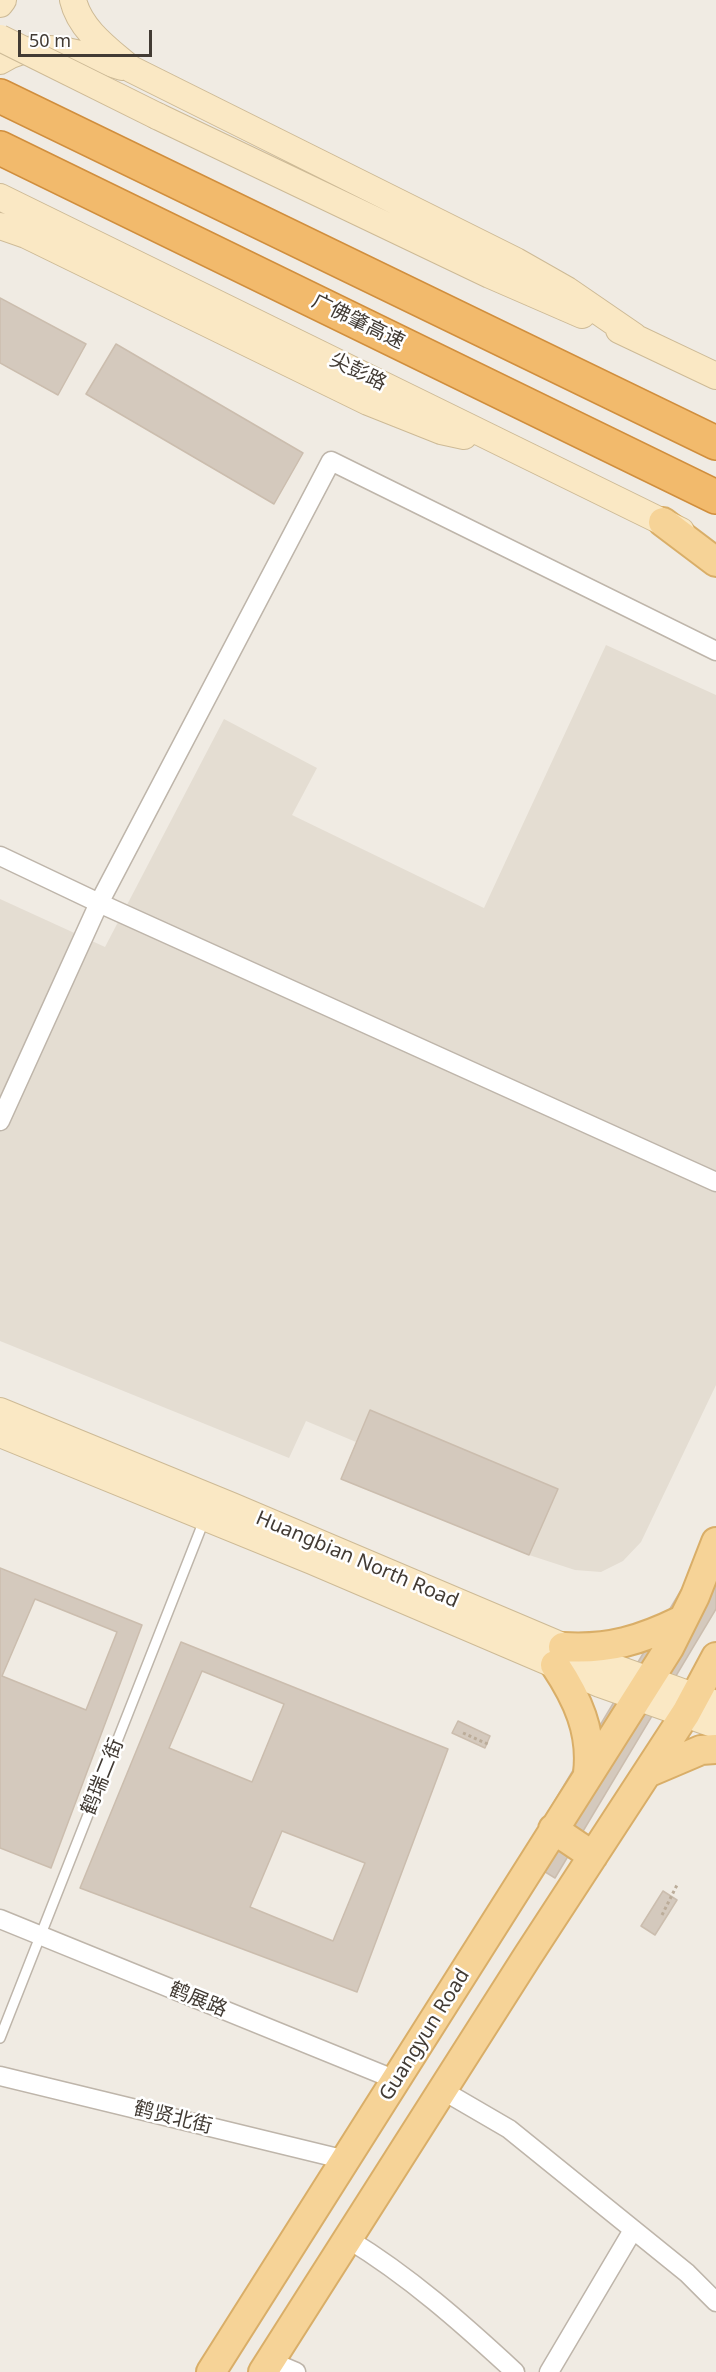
<!DOCTYPE html>
<meta charset="utf-8">
<style>
body{margin:0}
#map{position:relative;width:716px;height:2372px;overflow:hidden;background:#f0ebe3;font-family:"Noto Sans",sans-serif}
canvas{display:block}
.scale{position:absolute;left:18px;top:30px;width:134px;height:27px;box-sizing:border-box;border:3px solid #423b34;border-top:0;padding-left:8px;font-size:18px;line-height:21px;white-space:nowrap;color:#423b34;-webkit-text-stroke:4px #fff;paint-order:stroke}
</style>
<div id="map">
<canvas width="716" height="2372"></canvas>
<div class="scale">50 m</div>
</div>
<script>
const ctx = document.querySelector('canvas').getContext('2d');
ctx.lineJoin = 'round';
function fillPath(path, color) { ctx.fillStyle = color; ctx.fill(path, 'evenodd'); }
function trace(path, color, width, dash) { ctx.strokeStyle = color; ctx.lineWidth = width; ctx.lineCap = dash ? 'butt' : 'round'; ctx.setLineDash(dash || []); ctx.stroke(path); }
function write(font, color, halo, rows, align = 'center') {
  ctx.font = font + ' "Noto Sans","Noto Sans SC",sans-serif'; ctx.lineWidth = 5; ctx.setLineDash([]); ctx.textBaseline = 'middle'; ctx.strokeStyle = halo; ctx.fillStyle = color; for (const [text, x, y, turn = 0] of rows) {
    ctx.save(); ctx.translate(x, y); ctx.rotate((+turn || 0) * Math.PI / 180); ctx.textAlign = isNaN(turn) ? turn : align; if (halo) ctx.strokeText(text, 0, 0); ctx.fillText(text, 0, 0); ctx.restore();
  }
}
const residential = new Path2D(`
 M606,645L716,695V1385L641,1542L623,1561L601,1572L575,1570L529,1555L341,1479L356,1442L306,1421L289,1458L0,1341V899L105,947L224,719L317,768L292,815L484,908Z`);
const building = new Path2D(`
 M0,298L86,344L58,395L0,363Z
 M116,344L303,453L274,504L86,394Z
 M370,1410L558,1489L529,1555L341,1479Z
 M716,1532V1609L555,1878L521,1857Z
 M0,1568L142,1625L51,1868L0,1848Z
 M35,1599L117,1632L86,1710L2,1676Z
 M181,1642L448,1749L357,1992L80,1888Z
 M202,1671L284,1704L252,1782L169,1748Z
 M458,1721L490,1736L485,1748L452,1733Z
 M282,1831L365,1863L333,1941L250,1907Z
 M663,1891L677,1900L655,1935L641,1926Z`);
const path = new Path2D(`
 M463,1733L490,1745
 M662,1915L677,1885`);
const lane = new Path2D(`
 M0,2038L205,1518`);
const street = new Path2D(`
 M0,856L99,903L716,1182
 M0,1121L99,903L331,461L716,651
 M0,1919L396,2080
 M0,2076L346,2160
 M442,2090L509,2129L687,2273L716,2302
 M348,2239C409,2276 462,2323 515,2372
 M270,2361L296,2372
 M549,2372L633,2230`);
const secondary = new Path2D(`
 M73,0C80,30 109,50 131,69L516,261L567,290L634,336
 M0,4L3,0
 M0,61C36,36 85,55 122,67
 M157,116L490,275L582,315
 M0,197L681,531
 M0,226L26,235L368,402L441,431L464,436
 M619,330L716,376
 M0,1411L232,1506L607,1665L716,1704
 M0,1434L312,1561L600,1684L716,1725`);
const primary = new Path2D(`
 M663,522L716,562
 M563,1647C609,1650 641,1640 682,1620
 M555,1665C577,1698 593,1732 588,1773
 M647,1773L701,1750L716,1749
 M553,1829L593,1856
 M211,2372L669,1648L695,1596L716,1542
 M263,2372L527,1957L686,1713L716,1657`);
const highway = new Path2D(`
 M0,96L716,443
 M0,148L716,497`);
const secondaryBridge = new Path2D(`
 M0,38L157,116`);
const streetNames = [
 ["广佛肇高速",358,322,26],
 ["尖彭路",358,372,26],
 ["Huangbian North Road",357,1560,23],
 ["鹤瑞二街",103,1777,-68],
 ["鹤展路",198,2000,22],
 ["Guangyun Road",425,2035,-58],
 ["鹤贤北街",173,2118,14]
];
fillPath(residential, '#e4ddd2');
fillPath(building, '#d4c9bd');
trace(building, '#cbbdae', 1.5);
trace(lane, '#beb5aa', 12);
trace(street, '#beb5aa', 21);
trace(secondary, '#cdba96', 28);
trace(primary, '#d9ae68', 32);
trace(highway, '#d08e3d', 36);
trace(path, '#bbac99', 3, [3, 3]);
trace(lane, '#fff', 9);
trace(street, '#fff', 18);
trace(secondary, '#fae8c4', 26);
trace(primary, '#f6d397', 28);
trace(highway, '#f2ba6c', 33);
trace(secondaryBridge, '#cdba96', 28, []);
trace(secondaryBridge, '#fae8c4', 26);
write('20px', '#423b34', '#fff', streetNames);
</script>
